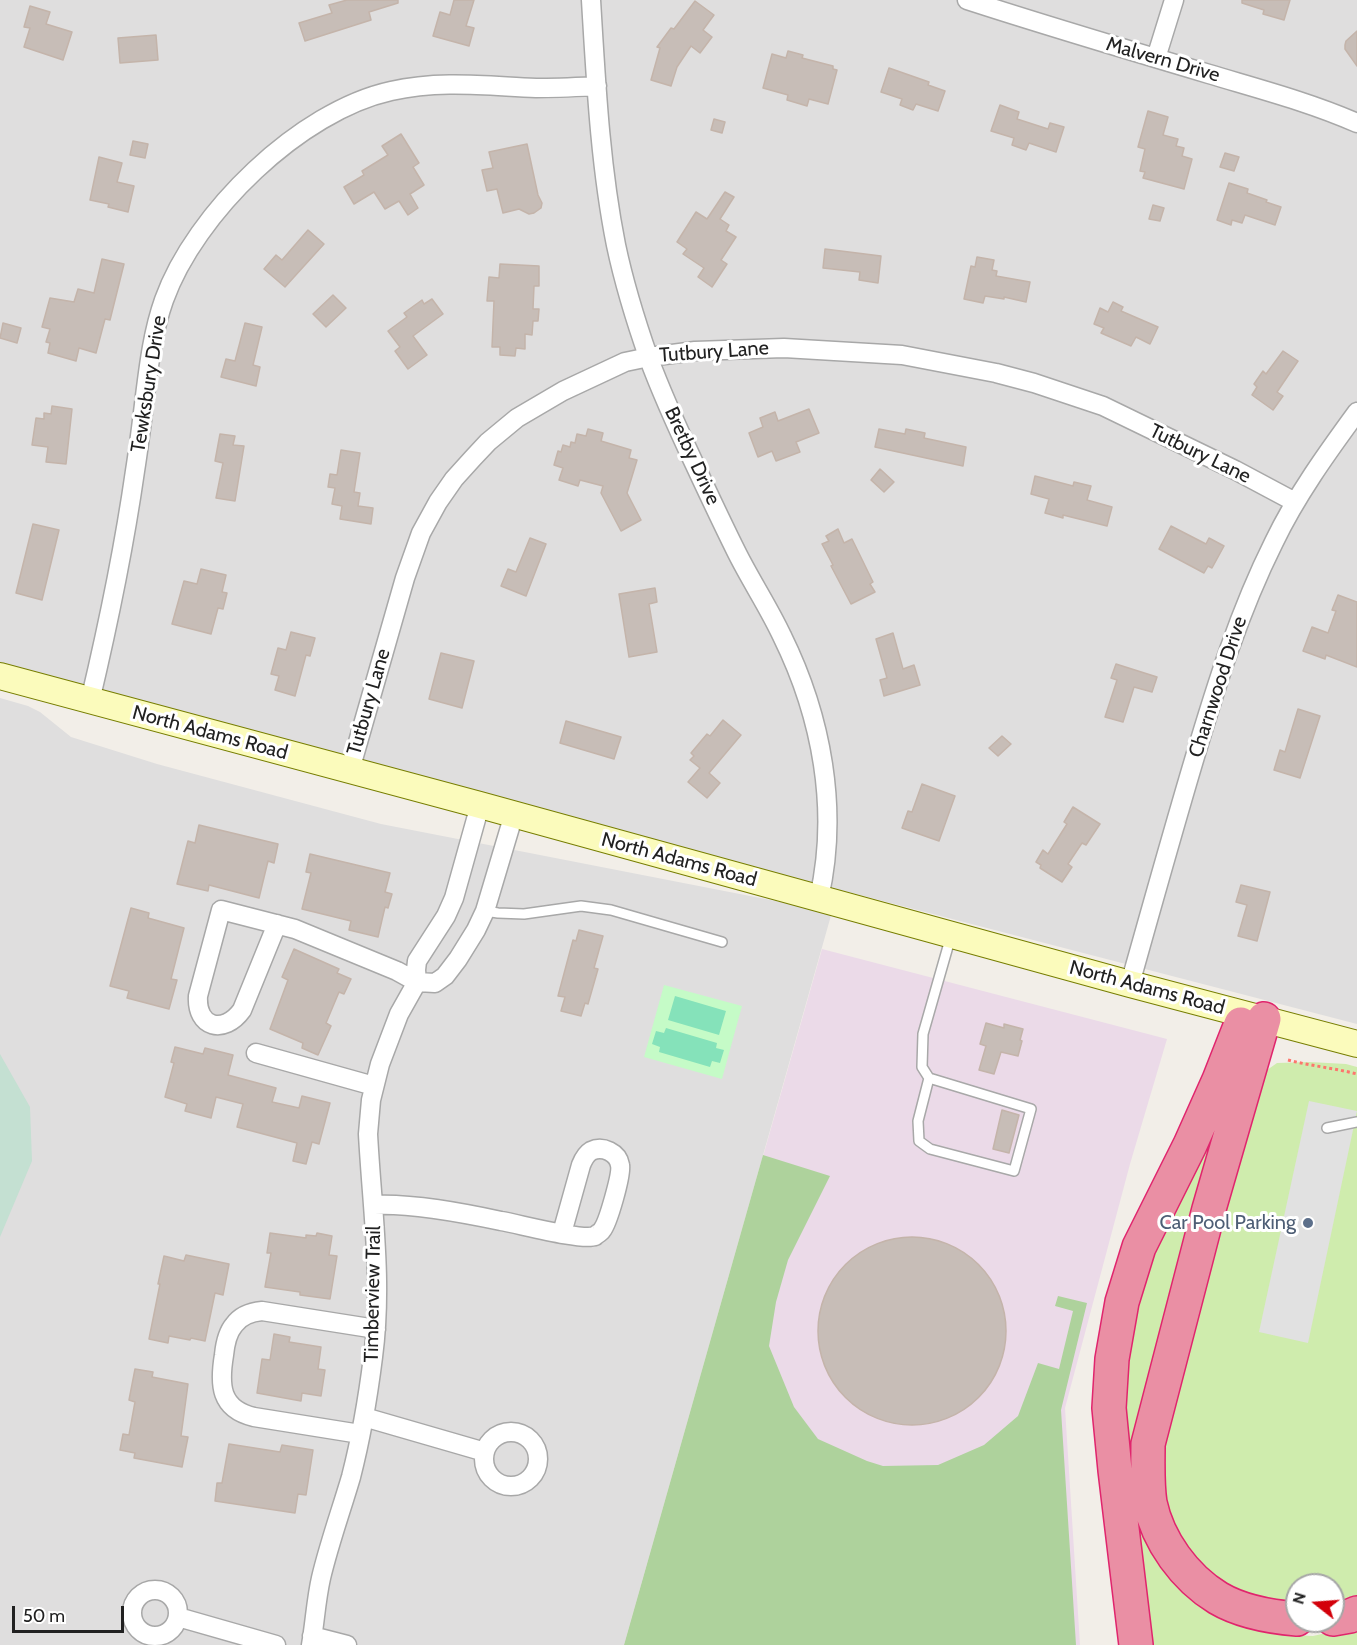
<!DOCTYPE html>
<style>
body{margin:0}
#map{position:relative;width:1357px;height:1645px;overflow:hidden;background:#f2eee8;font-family:Cabin,sans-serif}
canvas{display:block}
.north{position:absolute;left:1285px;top:1573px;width:60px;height:60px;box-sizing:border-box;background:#fff;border:2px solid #a6a6a6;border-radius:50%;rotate:287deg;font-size:16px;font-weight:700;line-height:24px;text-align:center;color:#212121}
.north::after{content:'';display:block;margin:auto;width:21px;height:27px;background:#d3000a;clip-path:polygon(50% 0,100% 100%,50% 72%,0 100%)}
.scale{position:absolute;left:12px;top:1606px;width:112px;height:27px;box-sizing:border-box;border:3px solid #212121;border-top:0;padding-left:8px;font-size:18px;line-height:21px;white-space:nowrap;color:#212121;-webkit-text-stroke:4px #fff;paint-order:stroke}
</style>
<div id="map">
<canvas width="1357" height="1645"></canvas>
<div class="north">N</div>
<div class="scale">50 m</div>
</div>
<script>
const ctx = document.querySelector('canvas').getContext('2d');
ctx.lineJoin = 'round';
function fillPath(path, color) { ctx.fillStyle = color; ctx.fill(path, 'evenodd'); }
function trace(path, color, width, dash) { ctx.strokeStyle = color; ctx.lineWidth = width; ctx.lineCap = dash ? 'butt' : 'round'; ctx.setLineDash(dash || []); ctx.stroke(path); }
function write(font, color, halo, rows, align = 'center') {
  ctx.font = font + ' Cabin,sans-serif'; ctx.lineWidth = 6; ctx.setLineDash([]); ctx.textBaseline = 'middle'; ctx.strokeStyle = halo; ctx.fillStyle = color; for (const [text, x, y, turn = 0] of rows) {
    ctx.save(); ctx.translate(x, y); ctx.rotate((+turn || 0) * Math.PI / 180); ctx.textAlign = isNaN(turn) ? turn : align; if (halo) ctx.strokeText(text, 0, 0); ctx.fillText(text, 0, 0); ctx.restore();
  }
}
const residential = new Path2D(`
 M0,0H1357V1024L0,672Z
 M0,698L28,706L40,712L71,737L157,764L381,824L832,912L624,1645H0Z`);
const industrial = new Path2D(`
 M822,949L1167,1039L1130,1164L1065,1408L1080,1645H624Z`);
const grass = new Path2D(`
 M1310,1062L1346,1064L1357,1067V1601L1333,1609V1585H1297V1614L1263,1608L1198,1569L1165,1517L1158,1446L1260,1075L1277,1063Z
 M1234,1077L1134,1481L1227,1617L1271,1634L1313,1636L1357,1626V1645H1146L1119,1400L1134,1294Z`);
const forest = new Path2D(`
 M763,1155L830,1176L788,1260L776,1302L769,1346L794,1407L818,1439L867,1461L883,1466L938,1465L984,1445L1018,1416L1038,1363L1059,1369L1073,1311L1055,1306L1058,1296L1087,1303L1061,1410L1076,1645H624Z`);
const wetland = new Path2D(`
 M0,1054L30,1107L32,1161L0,1237Z`);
const park = new Path2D(`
 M664,985L742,1006L722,1079L644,1057Z`);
const pitch = new Path2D(`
 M675,996L726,1011L719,1035L668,1020Z
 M666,1028L717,1043L716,1048L724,1050L720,1063L712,1061L710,1067L659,1052L660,1047L652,1044L656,1031L664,1033Z`);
const parking = new Path2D(`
 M1309,1101L1357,1111L1308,1343L1259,1332Z`);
const building = new Path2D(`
 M347,0H398V3L369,12L371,20L305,41L299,23L332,13L329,5Z
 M454,0H474L466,26L474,28L469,46L433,36L440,12L450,15Z
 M1242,0H1290L1284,20L1263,14L1264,10L1242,3Z
 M695,1L714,15L703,30L712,37L700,53L691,46L677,67L671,86L651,80L660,48L657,47L671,28L674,29Z
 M30,6L50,12L46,24L72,32L63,60L24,47L30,28L24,27Z
 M1357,31V66L1345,49V45L1346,41Z
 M156,35L158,60L120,63L118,38Z
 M788,51L803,55L802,58L833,66V69L837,70L828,104L809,99L807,106L787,100L788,95L763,88L772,54L786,58Z
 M889,68L929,82L928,85L945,91L938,111L916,104L913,110L900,105L902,99L881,92Z
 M1000,105L1019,112L1017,119L1048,129L1050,123L1064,127L1056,152L1029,143L1026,150L1012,145L1014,138L991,131Z
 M1148,111L1168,117L1163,135L1178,139L1176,146L1184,148L1182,156L1192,159L1184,189L1143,178L1145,172L1140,171L1145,149L1138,147Z
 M714,119L725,122L722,133L711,130Z
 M401,134L419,163L413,167L424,185L410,194L418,208L408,215L399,201L385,209L374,192L354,204L344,187L364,175L362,171L388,155L382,146Z
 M133,141L148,144L145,158L130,155Z
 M527,144L538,195L542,203L541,208L534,213L529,214L519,209L503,213L497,189L487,191L482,170L493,168L489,152Z
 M1225,153L1239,157L1234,171L1220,167Z
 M99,157L122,163L117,182L134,186L128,212L108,207L109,204L90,200Z
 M1229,183L1248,189L1247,193L1267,200L1266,202L1281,207L1275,225L1245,215L1242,223L1232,220L1231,225L1217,220Z
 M725,192L734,197L720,219L729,225L726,231L736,237L721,260L727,264L712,287L698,277L704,268L683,254L687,249L677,242L696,212L707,219Z
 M1153,205L1164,208L1160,221L1149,219Z
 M308,230L324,244L285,287L264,269L276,255L282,260Z
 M825,249L881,256L878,283L859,280L860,272L823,268Z
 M977,257L994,260L992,270L997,271L996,276L1030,282L1026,302L1004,297V299L985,296L983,303L964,299L971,266L975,267Z
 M102,259L124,264L110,320L105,319L96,353L79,348L76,361L48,353L50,343L46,342L50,329L42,327L50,298L74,302L78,289L94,293Z
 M500,264L539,266V286H534L533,309H539L538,321H533L532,335L525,334V349L516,348L515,356L500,355V347H492L494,301H487L489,277L499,278Z
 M333,295L346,308L326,327L313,314Z
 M432,299L443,314L413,336L427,355L408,369L395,351L400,347L388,331L407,317L404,313L422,300L424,304Z
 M1113,302L1123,307L1121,311L1158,327L1150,344L1136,337L1131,346L1101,333L1104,328L1094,324L1100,308L1108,312Z
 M3,323L21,328L17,343L0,338Z
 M245,323L262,327L253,365L260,367L256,386L221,377L226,359L235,361Z
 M1283,351L1298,361L1277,392L1283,396L1273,410L1252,395L1257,387L1254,384L1263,371L1266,374Z
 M52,406L72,409L66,464L46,462L48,447L32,445L36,418L44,419V413L51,414Z
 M809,409L819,433L796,442L800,452L776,461L772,451L758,457L749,433L763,427L760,418L775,412L778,421Z
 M588,429L603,433L601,441L631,450L629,458L637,460L627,493L641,520L621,531L601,493L603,486L580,480L578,486L559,480L563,468L554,465L558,451L561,452L563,445L570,447L571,442L575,443L577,434L586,436Z
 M879,429L905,434L906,429L925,433L924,438L966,447L963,466L875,447Z
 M220,434L235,436L233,445L244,446L235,501L216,498L223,463L215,461Z
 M341,450L360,453L354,492L360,493L358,506L373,508L371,524L340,519L342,506L332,504L335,488L328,487L330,474L337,475Z
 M880,469L894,482L884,492L871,480Z
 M1035,476L1073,486L1074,482L1091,486L1087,500L1112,507L1107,526L1063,515V518L1045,513L1049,499L1031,494Z
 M33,524L59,530L42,600L16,593Z
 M1171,526L1206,544L1209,538L1224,546L1212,568L1208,566L1204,573L1159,549Z
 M838,529L844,543L852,539L873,582L870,584L875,592L851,604L831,566L833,565L822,544L829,541L826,536Z
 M530,538L546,544L526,596L501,586L508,569L516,572Z
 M201,569L226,575L222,592L227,593L223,609L218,608L211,634L172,624L184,581L197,584Z
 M655,588L657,602L649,604L657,652L629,657L619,594Z
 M1338,595L1357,602V667L1326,655L1325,659L1303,651L1312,627L1328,633L1336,611L1332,610Z
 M291,632L315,638L310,656L306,655L295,696L275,690L279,676L271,674L278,648L286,650Z
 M893,633L903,669L914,665L920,685L884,696L880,680L887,678L876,639Z
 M441,653L474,661L462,708L429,699Z
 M1116,664L1157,677L1152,692L1134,687L1123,722L1105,717L1117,680L1111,678Z
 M1298,709L1320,716L1300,778L1274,770L1280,750L1285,752Z
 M723,720L741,735L709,773L720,783L707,798L688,782L700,768L690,760L694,756L691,753L707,734L710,736Z
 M566,721L621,737L614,759L560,743Z
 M1002,736L1011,744L998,756L989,748Z
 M922,784L955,796L939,841L902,828L908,811L912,812Z
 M1073,807L1100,824L1086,845L1082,843L1068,864L1072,867L1062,882L1040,868L1041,865L1036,862L1043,850L1048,854L1067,824L1064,822Z
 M199,825L278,844L274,863L268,861L259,898L209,885L208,891L177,884L188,841L195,843Z
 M310,854L390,873L385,892L392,894L388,908L385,907L378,937L349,930L351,921L302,909L311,873L306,872Z
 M1241,885L1270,892L1257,941L1238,936L1247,905L1236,902Z
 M131,908L149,913L148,918L184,928L171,979L177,980L169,1009L127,998L129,991L110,986Z
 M579,930L603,936L594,968L598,969L588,1004L585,1003L581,1016L561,1011L565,997L558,996L573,940L576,941Z
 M294,949L339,969L337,973L351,979L344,994L339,992L326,1023L331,1026L318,1055L302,1048L303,1043L270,1029L288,980L282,977Z
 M986,1023L1004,1028V1024L1023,1029L1020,1040L1022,1041L1018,1056L1001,1052L994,1074L979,1070L986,1046L980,1044Z
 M175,1047L203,1054L205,1048L233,1055L228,1075L276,1088L272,1102L299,1108L302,1096L330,1103L319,1144L312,1142L306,1164L293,1161L297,1143L237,1127L243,1104L216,1097L211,1118L185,1111L187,1104L165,1097L174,1063L171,1062Z
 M1002,1110L1019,1115L1009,1153L993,1149Z
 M270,1233L306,1238V1235L316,1236L317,1233L332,1236L329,1255L337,1256L330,1299L300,1295V1292L265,1287L271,1253H267Z
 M818 1331a94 94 0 1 1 188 0a94 94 0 1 1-188 0Z
 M186,1255L229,1264L223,1295L215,1293L205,1341L191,1338L190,1340L169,1336L168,1343L149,1339L160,1284H158L164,1256L184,1261Z
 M274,1334L290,1337L289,1342L321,1347L318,1369L325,1370L321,1396L302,1393L301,1401L257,1393L262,1359L270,1360Z
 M135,1369L153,1372L152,1377L188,1384L181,1436L188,1437L182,1467L134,1458L135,1453L120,1450L123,1434L129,1435L135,1402L129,1400Z
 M229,1444L280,1452L282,1445L313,1450L306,1495L298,1494L295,1513L215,1501L217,1483H222Z`);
const path = new Path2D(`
 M1288,1060C1311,1066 1334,1068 1357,1074`);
const lane = new Path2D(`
 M485,911L498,913L524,914L581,906L611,910L722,942
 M929,1078L918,1121L919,1141L930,1149L1014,1171L1031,1109L929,1078L922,1067L923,1034L951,936
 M1327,1128L1357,1122`);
const street = new Path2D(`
 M591,0C596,82 600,165 616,245C624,283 636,322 649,359C662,394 678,429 694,463C708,493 722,523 737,553C751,581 769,608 782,636C822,717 839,810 819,898
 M967,0C1047,26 1128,50 1209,74C1259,89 1309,102 1357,123
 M1156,58L1174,0
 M90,701C108,625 124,548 135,471C139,446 142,421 145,396C149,364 153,331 164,300C195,213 300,111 391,91C441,80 486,86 536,88C556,88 576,87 597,86
 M350,770L405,578L421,533L438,502L454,479L473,458L488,442L517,418L563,391L625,362L649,357L695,351L784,348L902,355L996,373L1034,383L1103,406L1235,470L1295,502
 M277,924L242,1010C224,1035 196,1028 198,996L221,910L295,929L397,971L417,982L435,983L445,976L458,959L476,930L485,911L514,814
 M1130,984C1151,909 1172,834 1194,760C1216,686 1239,612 1274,542C1296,496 1327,453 1357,412
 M256,1053L374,1086
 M374,1205C412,1203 463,1213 501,1221C519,1224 582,1241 595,1236C596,1235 602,1231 602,1230C608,1223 622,1174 620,1165C618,1153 603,1145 591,1151C586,1154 583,1160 581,1165L562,1233
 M364,1417L485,1452
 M484 1459a27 27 0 1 1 54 0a27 27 0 1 1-54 0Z
 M360,1434L254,1417C220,1409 219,1385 224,1355C225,1345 227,1333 234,1325C241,1315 251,1312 262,1311L376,1329
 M132 1613a23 23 0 1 1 46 0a23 23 0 1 1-46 0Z
 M178,1617L276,1645
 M312,1636L347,1645
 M311,1645C315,1622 316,1600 321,1578C329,1544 341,1511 351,1477C361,1438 368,1397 373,1357C383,1282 372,1209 368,1134L371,1100L380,1064L399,1014L417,982L416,970L417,961L446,916L454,898L480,805`);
const secondary = new Path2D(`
 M0,676L480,805L1130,984L1357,1044`);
const highway = new Path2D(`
 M1264,1019L1209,1209L1148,1444C1148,1463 1147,1484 1150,1503C1158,1541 1185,1578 1218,1598C1240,1611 1272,1617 1297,1619
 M1333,1619L1350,1616L1357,1613
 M1136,1645L1115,1470L1109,1408L1112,1359L1122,1302L1139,1247L1190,1145L1219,1080L1241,1024`);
const markers = [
 [1308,1223,6,"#5c6f8a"]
];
const streetNames = [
 ["Malvern Drive",1163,60,16],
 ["Tutbury Lane",714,352,-4],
 ["Tewksbury Drive",149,384,-81],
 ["Tutbury Lane",1200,454,26],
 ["Bretby Drive",692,456,65],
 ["Charnwood Drive",1218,687,-72],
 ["Tutbury Lane",369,702,-74],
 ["North Adams Road",210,733,15],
 ["North Adams Road",679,860,15],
 ["North Adams Road",1147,988,15],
 ["Timberview Trail",373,1294,-89]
];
const serviceNames = [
 ["Car Pool Parking",1296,1223]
];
fillPath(residential, '#dfdede');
fillPath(industrial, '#ebdae8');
fillPath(grass, '#cfecad');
fillPath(forest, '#aed29c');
fillPath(wetland, '#c4e0d2');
fillPath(park, '#c5fbc7');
fillPath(pitch, '#85e2ba');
fillPath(parking, '#e1e1e1');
fillPath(building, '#c7bdb7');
trace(building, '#c4b4aa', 1.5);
trace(lane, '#a8a8a8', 12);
trace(street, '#a8a8a8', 21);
trace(secondary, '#777e02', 28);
trace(highway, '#e0256d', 36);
trace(path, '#fd766d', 3, [3, 3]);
trace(lane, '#fff', 9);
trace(street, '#fff', 18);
trace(secondary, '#fbfbbc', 26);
trace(highway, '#ea8fa4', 33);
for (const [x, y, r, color] of markers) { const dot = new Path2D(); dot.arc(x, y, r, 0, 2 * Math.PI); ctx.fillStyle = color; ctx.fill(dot); trace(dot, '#fff', 2); }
write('20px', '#212121', '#fff', streetNames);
write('20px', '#4e5e75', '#fff', serviceNames, 'right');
</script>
